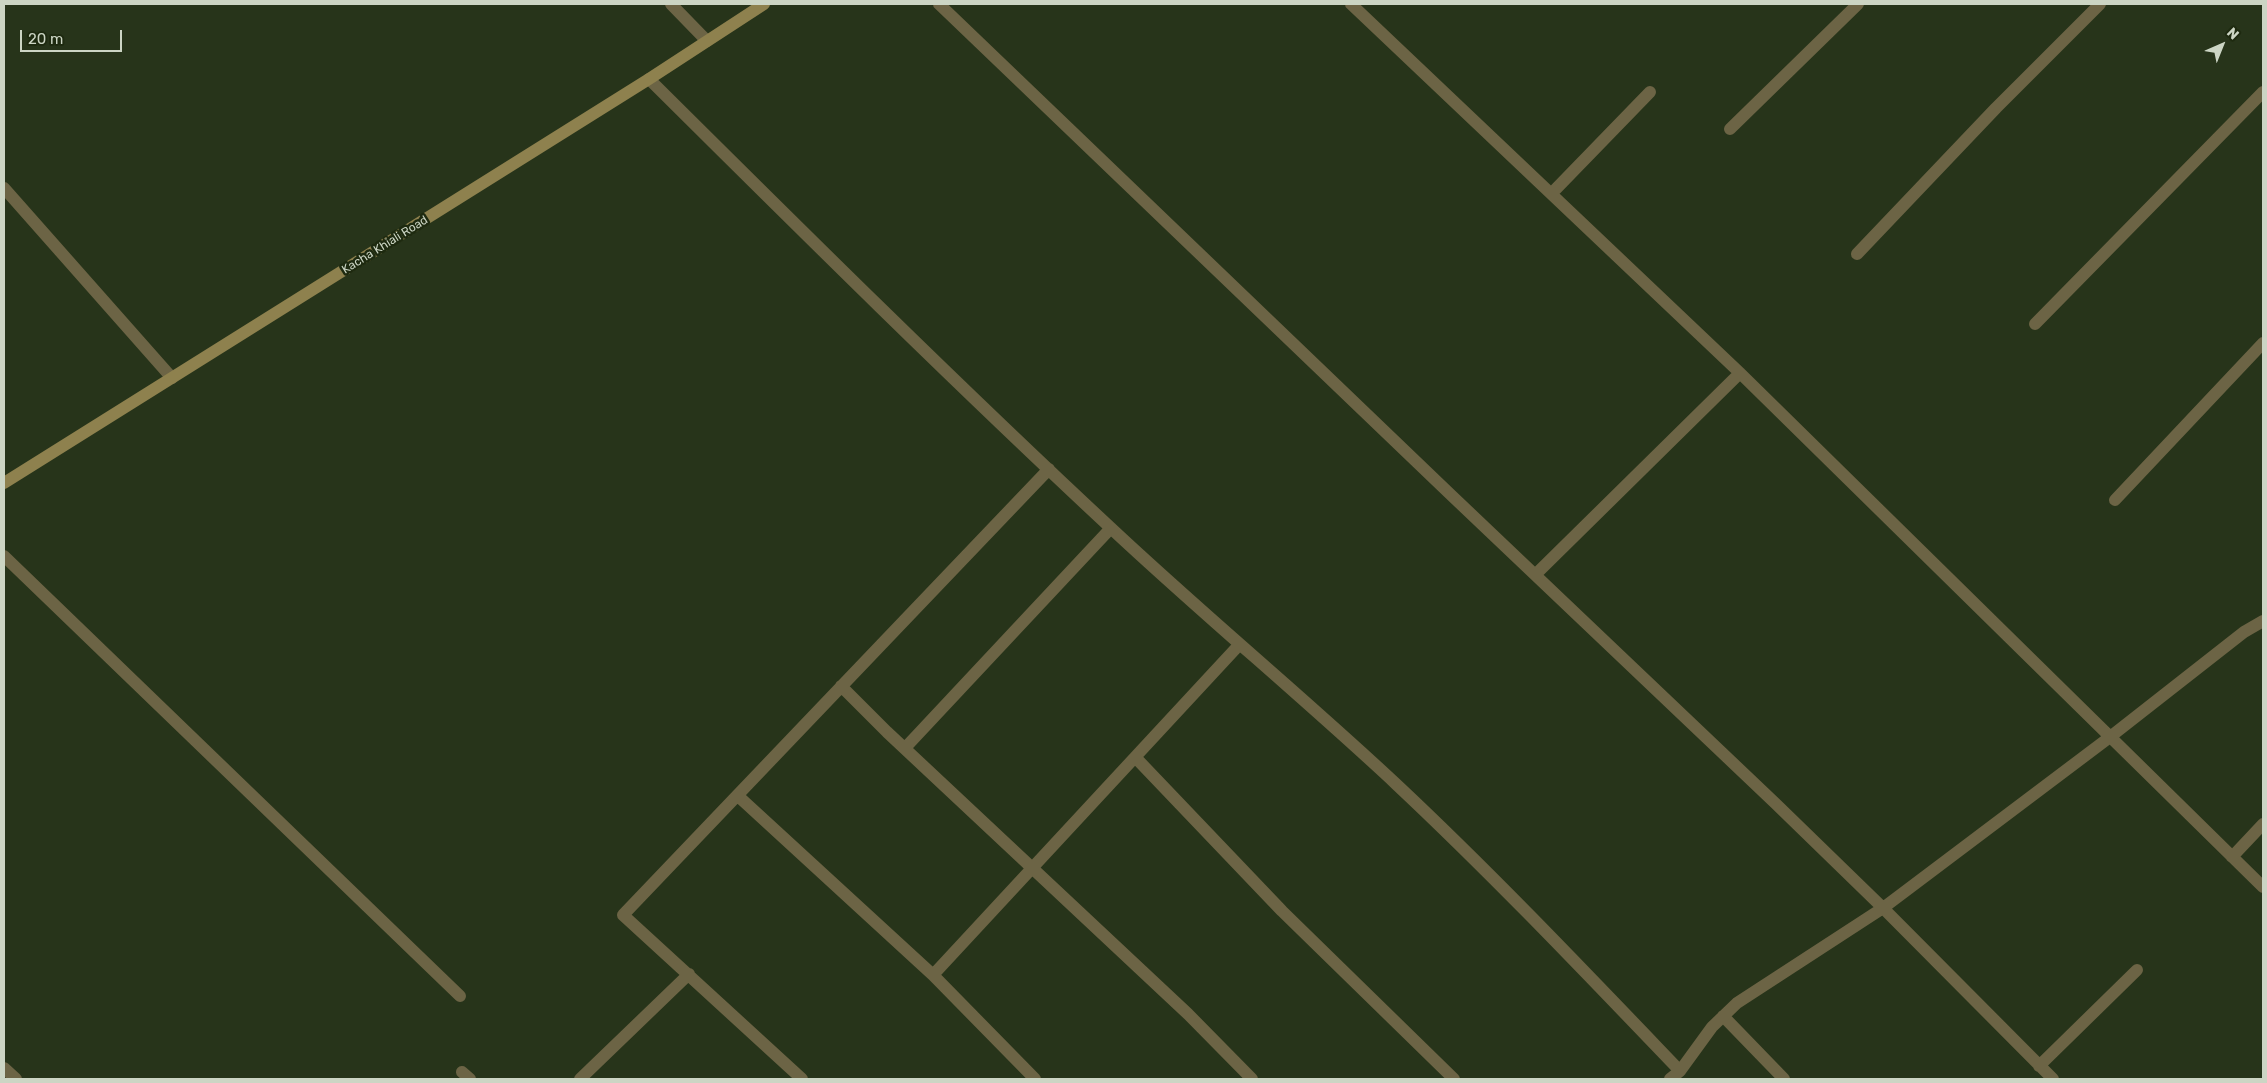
<!DOCTYPE html>
<style>
body{margin:0}
#map{position:relative;width:2267px;height:1083px;overflow:hidden;background:#27341a;font-family:Rubik,sans-serif}
canvas{display:block}
.frame{position:absolute;inset:0;border:5px solid #ccd5c4;pointer-events:none}
.north{position:absolute;left:2197px;top:20px;width:50px;height:50px;-webkit-text-stroke:4px #1e2a10;paint-order:stroke;rotate:44deg;font-size:14px;font-weight:700;line-height:20px;text-align:center;color:#ccd5c4}
.north::after{content:'';display:block;margin:auto;width:18px;height:22px;background:#ccd5c4;clip-path:polygon(50% 0,100% 100%,50% 72%,0 100%)}
.scale{position:absolute;left:20px;top:30px;width:102px;height:22px;box-sizing:border-box;border:2px solid #ccd5c4;border-top:0;padding-left:6px;font-size:15px;line-height:18px;white-space:nowrap;color:#ccd5c4;-webkit-text-stroke:4px #1e2a10;paint-order:stroke}
</style>
<div id="map">
<canvas width="2267" height="1083"></canvas>
<div class="frame"></div>
<div class="north">N</div>
<div class="scale">20 m</div>
</div>
<script>
const ctx = document.querySelector('canvas').getContext('2d');
ctx.lineJoin = 'round';
function trace(path, color, width, dash) { ctx.strokeStyle = color; ctx.lineWidth = width; ctx.lineCap = dash ? 'butt' : 'round'; ctx.setLineDash(dash || []); ctx.stroke(path); }
function write(font, color, halo, rows, align = 'center') {
  ctx.font = font + ' Rubik,sans-serif'; ctx.lineWidth = 5; ctx.setLineDash([]); ctx.textBaseline = 'middle'; ctx.strokeStyle = halo; ctx.fillStyle = color; for (const [text, x, y, turn = 0] of rows) {
    ctx.save(); ctx.translate(x, y); ctx.rotate((+turn || 0) * Math.PI / 180); ctx.textAlign = isNaN(turn) ? turn : align; if (halo) ctx.strokeText(text, 0, 0); ctx.fillText(text, 0, 0); ctx.restore();
  }
}
const street = new Path2D(`
 M671,4L707,41
 M939,4L1450,494L1775,803L1883,908L2053,1079
 M1351,4L1740,373L2263,887
 M649,79C802,231 955,383 1113,530C1206,617 1304,698 1396,784C1494,876 1587,974 1680,1071
 M1730,129L1858,4
 M4,188L172,378
 M1552,193L1650,92
 M1857,254L1996,108L2100,4
 M2035,324L2263,92
 M2115,500L2263,343
 M4,556L460,996
 M1536,574L1740,373
 M841,686L887,732L1188,1014L1252,1079
 M905,748L1111,528
 M1135,757L1282,911L1454,1079
 M738,796L933,975L1035,1079
 M2232,857L2263,824
 M933,975L1239,645
 M1723,1016L1784,1079
 M2039,1066L2137,970
 M4,1068L16,1079
 M462,1072L470,1079
 M580,1079L689,974
 M802,1079L623,915L1049,469
 M1670,1079L1680,1071L1712,1027L1737,1003L1883,908L2110,737L2244,632L2263,621`);
const secondary = new Path2D(`
 M4,483L649,79L764,4`);
const streetNames = [
 ["Kacha Khiali Road",385,245,-32]
];
trace(street, '#6c6445', 12);
trace(secondary, '#8e814e', 12);
write('12px', '#ccd5c4', '#1e2a10', streetNames);
</script>
